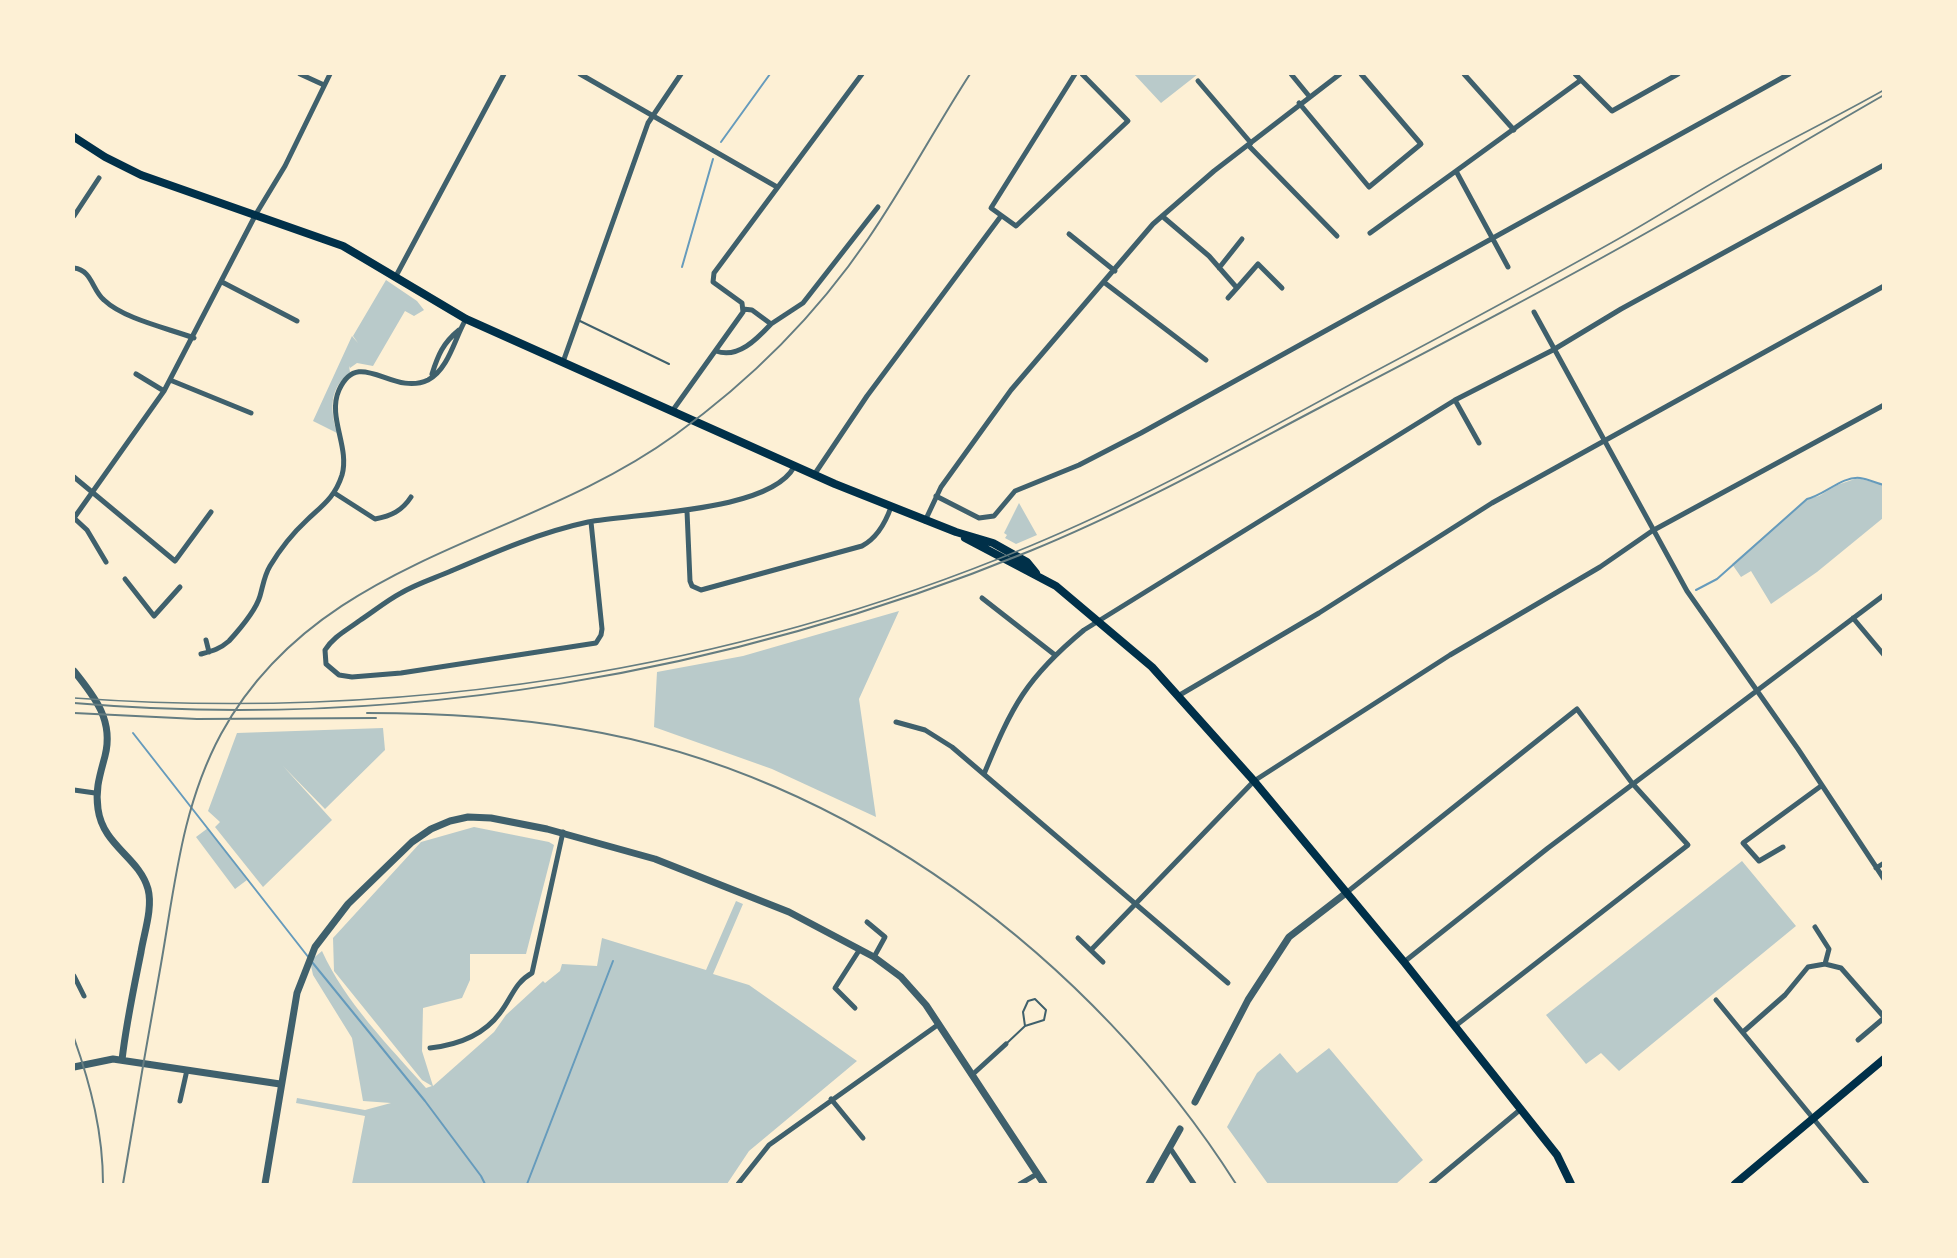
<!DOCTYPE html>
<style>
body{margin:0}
#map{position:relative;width:1957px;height:1258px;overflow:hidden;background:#fdf0d5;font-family:"Asap Condensed",sans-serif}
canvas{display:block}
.frame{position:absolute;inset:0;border:75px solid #fdf0d5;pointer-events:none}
</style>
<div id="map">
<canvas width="1957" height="1258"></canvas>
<div class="frame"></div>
</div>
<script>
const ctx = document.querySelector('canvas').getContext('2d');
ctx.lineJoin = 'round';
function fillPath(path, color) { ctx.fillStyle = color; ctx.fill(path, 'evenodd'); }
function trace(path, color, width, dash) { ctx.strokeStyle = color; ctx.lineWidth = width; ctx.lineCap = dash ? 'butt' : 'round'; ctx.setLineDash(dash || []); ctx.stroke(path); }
const green = new Path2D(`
 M1134,74H1198L1161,103Z
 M386,280L417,301L424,310L414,316L405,311L373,366L357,363L350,368L349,366L350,372C329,389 330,409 337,433L313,421L352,336L358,343L353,336Z
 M1858,478L1883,485V518L1817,572L1771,604L1751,571L1741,577L1732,564L1807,499L1819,496L1837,485Z
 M1019,503L1037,535L1016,544L1005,538L1007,535L1004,533Z
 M899,611L859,699L876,817L772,769L654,727L657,672L743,656Z
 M383,728L385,750L325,809L283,766L332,820L263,887L215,827L220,822L208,811L237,733Z
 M474,827L549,842L554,845L526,954H470V980L462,998L423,1008L422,1051L433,1086L494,1032L506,1015L543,981L545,983L560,971L562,964L597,966L602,938L706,970L736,901L743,904L713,974L749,985L857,1061L749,1151L727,1184H352L365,1116L296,1103L297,1098L365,1110L391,1103L363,1101L352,1038L313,975L310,961L322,951C345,1002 389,1046 426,1088L432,1086L422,1080L334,971L333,938L421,842Z
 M208,828L247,880L235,889L196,837Z
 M1742,861L1796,926L1619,1071L1601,1053L1586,1064L1546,1015Z
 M1329,1048L1423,1160L1396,1184H1268L1227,1127L1257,1073L1280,1053L1297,1073Z`);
const stream = new Path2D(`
 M721,142L770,74
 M682,267L713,159
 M1696,590L1717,579L1807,499C1825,495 1842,476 1860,478C1868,479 1876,483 1884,485
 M133,733L309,958
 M312,962L425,1101L481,1176L485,1184
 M527,1184L613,961`);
const service = new Path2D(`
 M580,321L669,364
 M1007,1043L1025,1026L1044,1020L1046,1010L1035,999L1028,1001L1023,1012L1025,1026`);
const minor = new Path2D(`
 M300,74L324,85
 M580,74L777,187
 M1075,74L991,208L1016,226L1128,121L1082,74
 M1291,74L1309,96
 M1464,74L1514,130
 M1575,74L1612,111L1678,74
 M1198,81L1251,143
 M1299,103L1369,187L1421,144L1361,74
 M1248,145L1337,236
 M74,216L99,178
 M1162,216L1209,256L1237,288L1258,264L1282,288
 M1370,233L1456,171
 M1069,234L1115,271
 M1508,267L1456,171L1581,80
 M74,268C92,270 92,290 104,300C124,319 167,328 194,338
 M1219,268L1242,239
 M396,276L504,74
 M222,282L297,321
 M1105,283L1206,360
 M1228,298L1237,288
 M1534,312L1687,591L1798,749L1884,879
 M771,324L803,303L878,207
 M716,351C738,359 757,339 771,324L752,310L743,309
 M563,362L648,123L681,74
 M136,374L164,391
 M432,374C438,355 443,343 459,330
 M170,380L251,413
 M1455,400L1479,443
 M673,410L743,312L742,303L713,282L714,273L862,74
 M814,475L867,396L1001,216
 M74,477L175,561L211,512
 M336,494L375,519C391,516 402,511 411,497
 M936,496L979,518L994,516L1015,491L1079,465L1141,433L1789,74
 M687,511L690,581L692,586L701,590L862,546C877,538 885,524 891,507
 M74,518L164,391L256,214L285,166L330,74
 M74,518L87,530L106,562
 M925,521L941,487L1011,390L1153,224L1214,171L1340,74
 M591,522L602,629L601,635L596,643L401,673L352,677L339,675L326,664L325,650C333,637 347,630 359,621C373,612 386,601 401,593C416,584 435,578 451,571C495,552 541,532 588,522C635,513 770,512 794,467
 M125,579L154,616L180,587
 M982,598L1055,655
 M1853,618L1884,655
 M206,640L209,652
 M201,654C212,651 220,649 229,641C239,630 256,610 260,596C263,586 264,576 270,566C279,551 293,533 307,520C323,505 335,497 342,475C350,447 327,417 339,390C359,346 392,397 428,380C449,369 455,337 466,319
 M1178,696L1319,613L1492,503L1884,286
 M896,722L925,730L952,747L1228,983
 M984,774C1012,706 1026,678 1084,630L1455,400L1553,350L1621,309L1884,165
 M74,790L95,793
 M1783,847L1759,861L1743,843L1821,786
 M1876,868L1884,863
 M1346,893L1577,709L1632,783L1688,845L1454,1027
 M867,922L885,937L874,957
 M1815,927L1829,949L1825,964
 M1078,938L1103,962
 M1091,950L1254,781L1450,655L1600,567L1652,531L1884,405
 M1404,962L1548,848L1884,595
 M74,976L84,996
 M1716,1000L1867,1184
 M855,1008L835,988L860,949
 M1743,1032L1785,995L1808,967L1825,964L1841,968L1884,1017
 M1858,1040L1884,1018
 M430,1048C457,1045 483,1036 500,1013C512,998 514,983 532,973L563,832
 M972,1075L1006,1044
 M831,1099L863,1138
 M180,1101L187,1070
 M1170,1148L1194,1184
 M738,1184L769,1145L939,1024
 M1020,1184L1037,1174
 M1431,1184L1521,1109`);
const tertiary = new Path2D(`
 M74,671C95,697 114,721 105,756C100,775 95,789 98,809C103,846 139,857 148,889C153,908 144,933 141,952C134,987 126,1024 122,1060
 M74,1067L113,1059L280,1084
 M1195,1102L1248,1000L1289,937L1346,893
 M265,1184L297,993L315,947L348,904L412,842L431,829L450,821L468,817L491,818L547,829L655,859L789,912L874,957L901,977L926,1005L1044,1184
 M1149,1184L1180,1129`);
const primary = new Path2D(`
 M74,137L105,157L141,175L343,246L466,319L835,484L956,532L993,543L1027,562L1036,573
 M965,538L1056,586L1152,667L1254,781L1404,962L1557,1155L1571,1184
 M1735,1184L1884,1059`);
const tram = new Path2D(`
 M74,698C401,721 726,673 1030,546C1148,497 1258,434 1370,374C1451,331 1531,288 1611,243C1656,218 1700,189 1746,164C1791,139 1838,116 1884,90`);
const rail = new Path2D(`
 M74,703C399,731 729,674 1030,551C1130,510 1224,458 1319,408C1432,349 1544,291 1655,228C1732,185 1807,139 1884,95
 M74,713L197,719L376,718
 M367,713C438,713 510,717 580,729C848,773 1093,959 1236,1184
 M74,1038C91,1086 103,1133 103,1184
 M123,1184C135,1111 148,1037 161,964C175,884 182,806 221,734C318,556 525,544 675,435C750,381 816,315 868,239C905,185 935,128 970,74`);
fillPath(green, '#b9caca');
trace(stream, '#669bbc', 2);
trace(service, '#3f606c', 2);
trace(minor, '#3f606c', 5);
trace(tertiary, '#3f606c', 7);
trace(primary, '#003049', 8);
trace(tram, '#657d81', 1.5);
trace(rail, '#657d81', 2);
</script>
